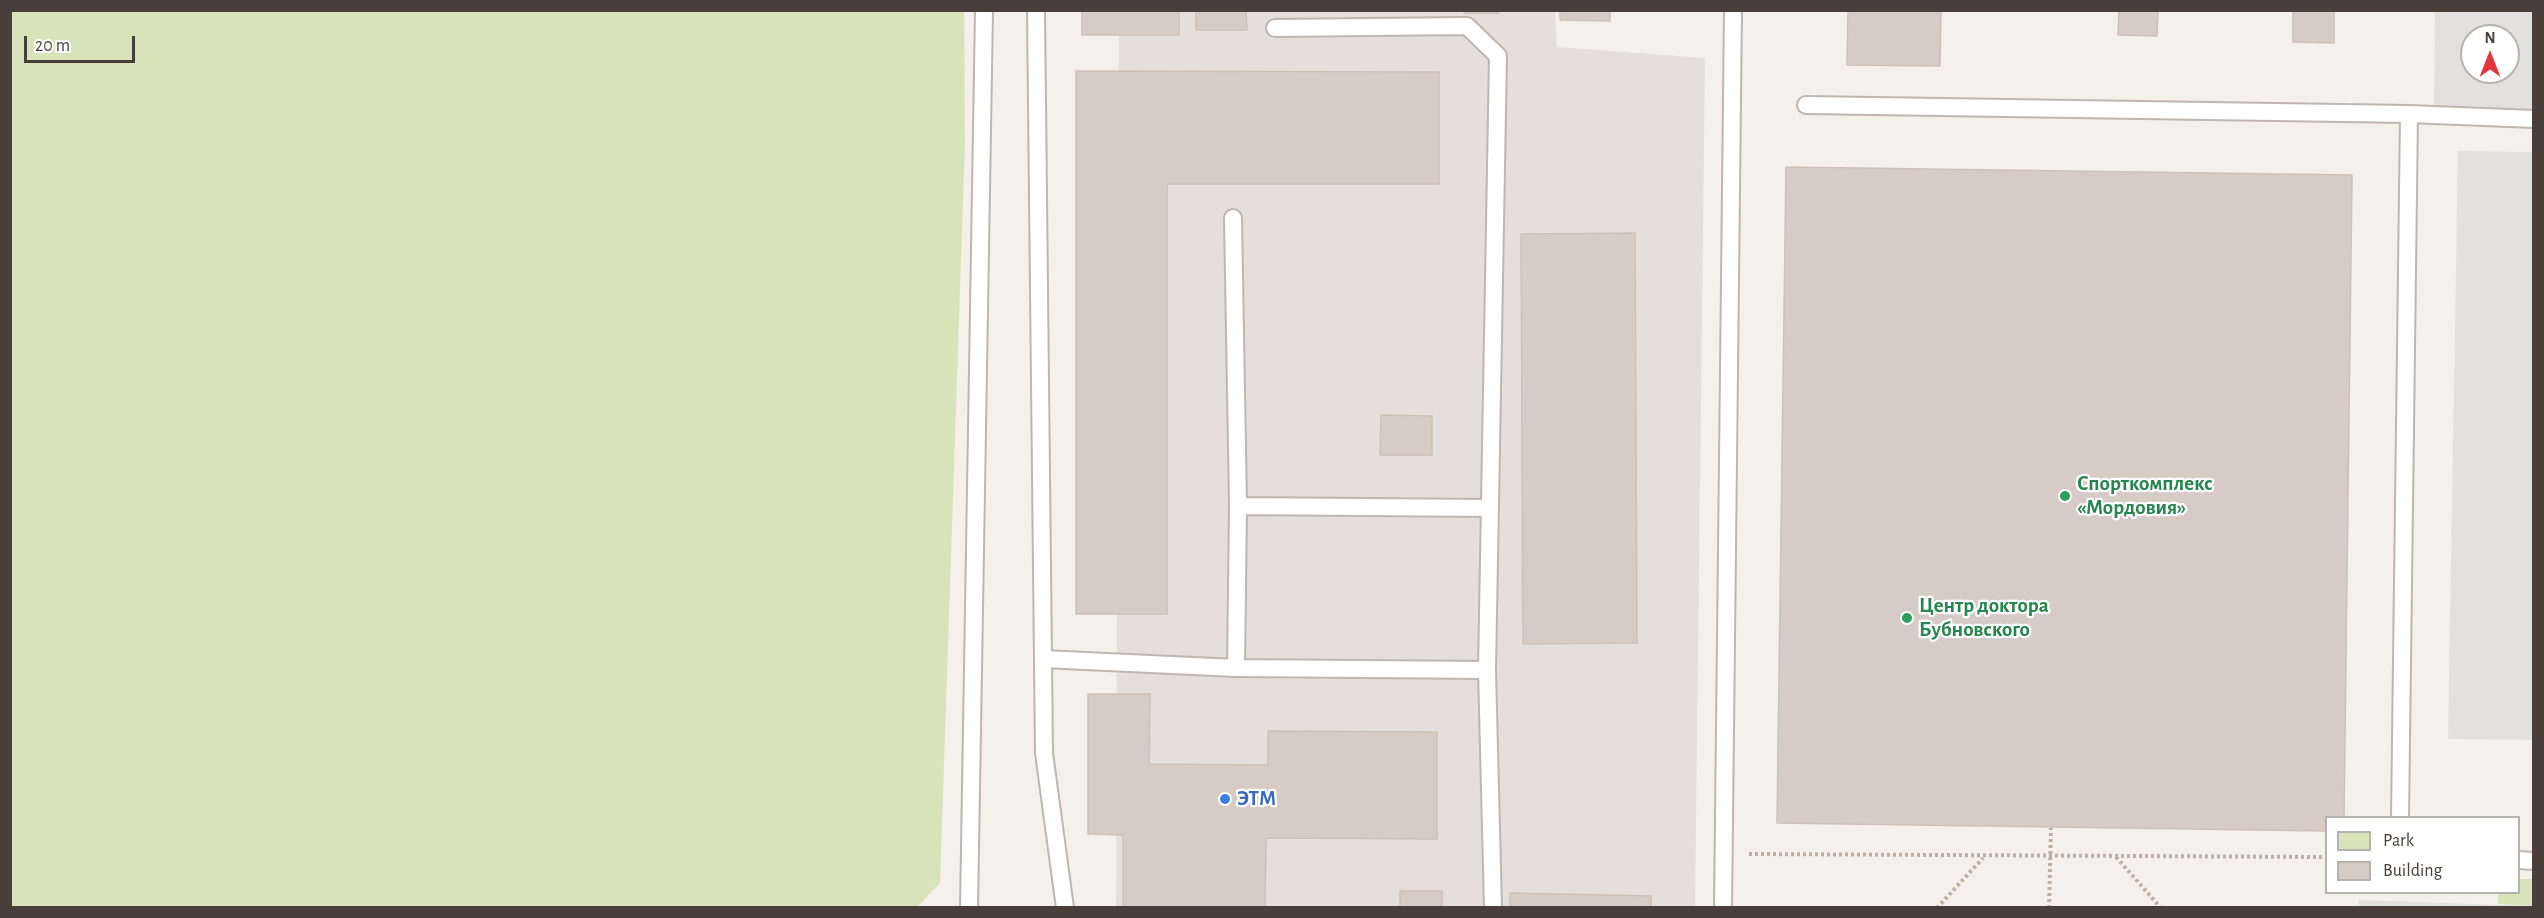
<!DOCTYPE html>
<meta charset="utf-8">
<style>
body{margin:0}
#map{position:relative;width:2544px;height:918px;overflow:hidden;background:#f4f0eb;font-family:"Alegreya Sans",sans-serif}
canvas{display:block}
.frame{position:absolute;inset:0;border:12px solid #483f3a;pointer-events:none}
.legend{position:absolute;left:2325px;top:816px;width:195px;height:78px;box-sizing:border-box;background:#fff;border:2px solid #b6b2b0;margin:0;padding:8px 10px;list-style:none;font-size:18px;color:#483f3a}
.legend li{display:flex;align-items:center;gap:12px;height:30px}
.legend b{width:30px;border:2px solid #b6b2b0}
.north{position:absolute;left:2460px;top:24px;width:60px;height:60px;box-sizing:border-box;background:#fff;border:2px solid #b6b2b0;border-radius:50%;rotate:0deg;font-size:16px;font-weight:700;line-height:24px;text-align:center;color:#483f3a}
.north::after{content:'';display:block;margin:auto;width:21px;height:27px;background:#e3333b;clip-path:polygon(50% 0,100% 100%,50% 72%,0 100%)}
.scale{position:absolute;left:24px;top:36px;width:111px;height:27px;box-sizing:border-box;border:3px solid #483f3a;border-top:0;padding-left:8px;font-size:18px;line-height:21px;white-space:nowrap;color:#483f3a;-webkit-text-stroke:4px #fff;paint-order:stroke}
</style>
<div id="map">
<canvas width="2544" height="918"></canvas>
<div class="frame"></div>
<ul class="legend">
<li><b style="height:16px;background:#d9e3b9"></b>Park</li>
<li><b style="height:16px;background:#d7ccc5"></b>Building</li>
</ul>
<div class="north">N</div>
<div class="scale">20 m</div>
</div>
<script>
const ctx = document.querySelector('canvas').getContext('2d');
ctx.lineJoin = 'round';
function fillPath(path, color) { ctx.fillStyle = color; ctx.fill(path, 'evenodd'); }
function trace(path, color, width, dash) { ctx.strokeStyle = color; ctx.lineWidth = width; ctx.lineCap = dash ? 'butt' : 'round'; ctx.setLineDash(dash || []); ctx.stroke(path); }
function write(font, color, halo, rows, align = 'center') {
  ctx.font = font + ' "Alegreya Sans",sans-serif'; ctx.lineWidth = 4.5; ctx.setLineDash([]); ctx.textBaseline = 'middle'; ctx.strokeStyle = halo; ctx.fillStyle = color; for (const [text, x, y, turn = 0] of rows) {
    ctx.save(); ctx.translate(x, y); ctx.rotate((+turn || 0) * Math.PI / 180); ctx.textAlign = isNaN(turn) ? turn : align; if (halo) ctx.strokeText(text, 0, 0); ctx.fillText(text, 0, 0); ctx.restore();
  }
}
const industrial = new Path2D(`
 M1119,11H1555L1557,47L1705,58L1695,907L1116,908Z`);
const green = new Path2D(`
 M10,11H964L965,140L940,883L917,907H11Z
 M2519,879H2533V906L2498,904V893L2518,892Z`);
const parking = new Path2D(`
 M2435,11H2533V119L2434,116ZM2472,36H2508V72H2472Z
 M2458,151L2533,152V740L2448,739Z
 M2359,900L2533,906L2534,907L2359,908Z`);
const building = new Path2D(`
 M1082,10H1179V35H1082Z
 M1196,10H1246L1247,30H1196Z
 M1464,10H1499V13H1464Z
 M1560,10H1610V21L1560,20Z
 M1848,10H1941L1940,66L1847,65Z
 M2119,10H2158L2157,36L2118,35Z
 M2293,10H2334V43L2293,42Z
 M1076,71L1439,72V184H1167V614H1076Z
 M1786,167L2352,175L2344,818H2326V831L1777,823Z
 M1635,233L1637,643L1523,644L1521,234Z
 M1381,415L1432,416V455H1380Z
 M1088,694H1150L1149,764L1268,765V731L1437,732V839L1266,838L1265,908H1123V835L1088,834Z
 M1400,891H1442V908H1400Z
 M1510,893L1651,896V908H1510Z`);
const path = new Path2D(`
 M1749,854L2326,857
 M2116,857L2161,908
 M1937,908L1983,858
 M2049,908L2051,828`);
const service = new Path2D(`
 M1036,10L1044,753L1065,908
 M1275,28L1467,26L1498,56L1487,670L1493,908
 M1806,105L2409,114
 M1233,218L1238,506L1236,668L1487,670
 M1238,506L1488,508
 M1043,659L1236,668
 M2400,818L2409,114L2534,119
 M2518,860L2534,861
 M969,908L984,10
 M1723,908L1733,10`);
const markers = [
 [2065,496,6,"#2e9e5b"],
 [1907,618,6,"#2e9e5b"],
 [1225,799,6,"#3f7fe0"]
];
const leisureNames = [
 ["Спорткомплекс",2077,484],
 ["«Мордовия»",2077,508],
 ["Центр доктора",1919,606],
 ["Бубновского",1919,630]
];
const shopNames = [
 ["ЭТМ",1237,799]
];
fillPath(industrial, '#e4dfdc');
fillPath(green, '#d9e3b9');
fillPath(parking, '#e3e1df');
fillPath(building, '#d7ccc5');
trace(building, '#cfc0b6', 1.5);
trace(service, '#bfb6af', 20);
trace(path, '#bfafa1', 4, [3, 3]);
trace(service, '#fff', 16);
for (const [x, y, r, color] of markers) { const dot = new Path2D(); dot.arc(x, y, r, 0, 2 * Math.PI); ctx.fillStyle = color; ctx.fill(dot); trace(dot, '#fff', 2); }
write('bold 21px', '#27864d', '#fff', leisureNames, 'left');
write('bold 21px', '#366cbe', '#fff', shopNames, 'left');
</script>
